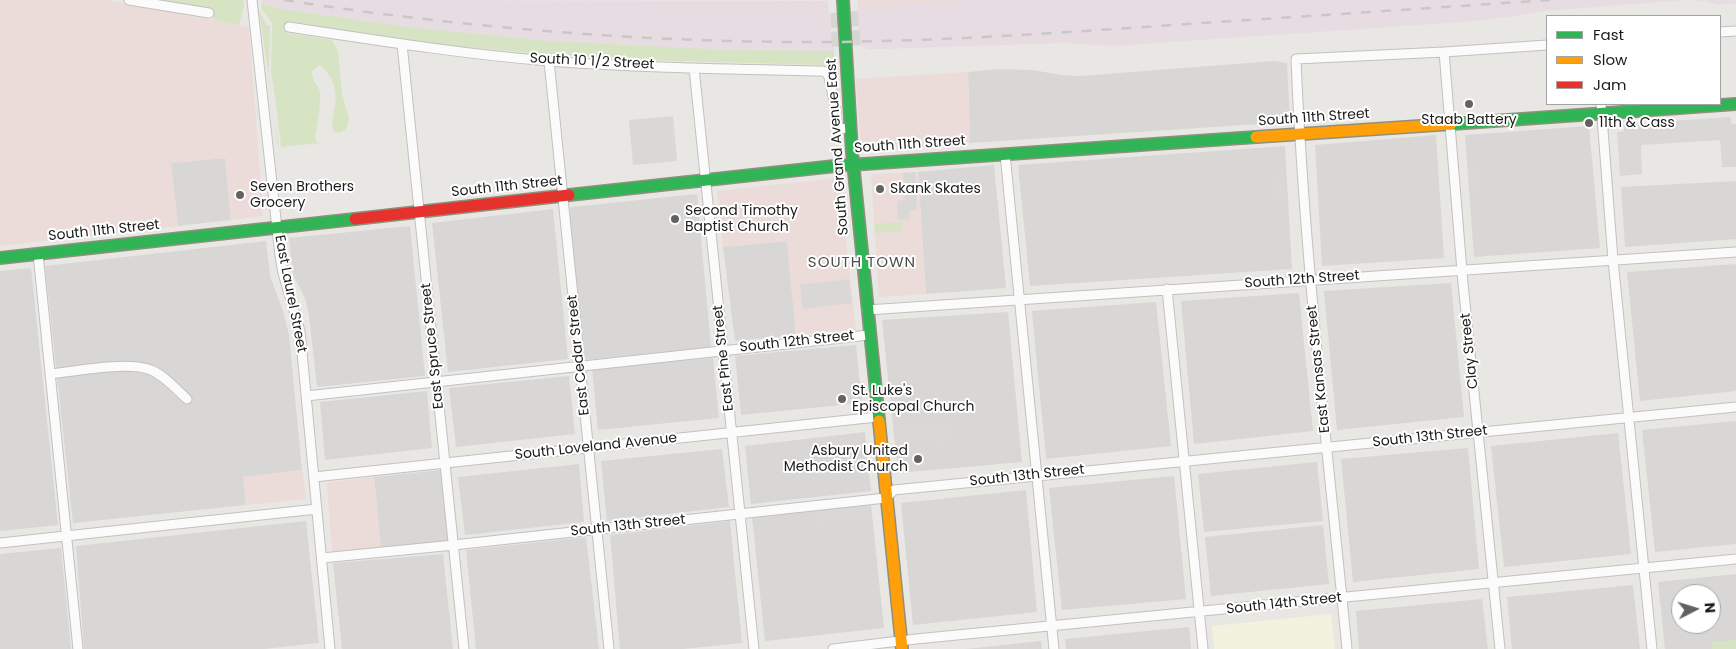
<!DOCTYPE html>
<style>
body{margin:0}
#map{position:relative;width:1736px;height:649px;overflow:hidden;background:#e9e7e3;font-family:Poppins,sans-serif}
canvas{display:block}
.legend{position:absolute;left:1546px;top:15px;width:175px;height:90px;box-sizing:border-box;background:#fff;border:1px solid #a4a4a4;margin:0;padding:6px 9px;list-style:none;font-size:15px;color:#1b1b1b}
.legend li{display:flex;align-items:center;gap:10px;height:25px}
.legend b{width:25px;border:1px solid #a4a4a4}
.north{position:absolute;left:1671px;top:584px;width:50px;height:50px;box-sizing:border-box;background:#fff;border:1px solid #a4a4a4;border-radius:50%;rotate:85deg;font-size:14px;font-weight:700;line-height:20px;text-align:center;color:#1b1b1b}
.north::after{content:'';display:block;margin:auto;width:18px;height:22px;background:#636261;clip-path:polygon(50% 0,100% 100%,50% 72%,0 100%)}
</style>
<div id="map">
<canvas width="1736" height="649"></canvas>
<ul class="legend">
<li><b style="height:6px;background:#30b455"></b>Fast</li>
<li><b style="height:6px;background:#ff9f0a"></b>Slow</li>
<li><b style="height:6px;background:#e5322d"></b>Jam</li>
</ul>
<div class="north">N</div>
</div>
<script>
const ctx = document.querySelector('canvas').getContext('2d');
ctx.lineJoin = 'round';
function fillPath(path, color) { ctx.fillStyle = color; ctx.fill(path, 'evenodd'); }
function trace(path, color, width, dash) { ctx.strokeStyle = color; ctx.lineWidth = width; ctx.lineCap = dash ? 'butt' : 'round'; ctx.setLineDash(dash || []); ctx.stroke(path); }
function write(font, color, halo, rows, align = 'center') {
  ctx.font = font + ' Poppins,sans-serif'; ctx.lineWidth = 4; ctx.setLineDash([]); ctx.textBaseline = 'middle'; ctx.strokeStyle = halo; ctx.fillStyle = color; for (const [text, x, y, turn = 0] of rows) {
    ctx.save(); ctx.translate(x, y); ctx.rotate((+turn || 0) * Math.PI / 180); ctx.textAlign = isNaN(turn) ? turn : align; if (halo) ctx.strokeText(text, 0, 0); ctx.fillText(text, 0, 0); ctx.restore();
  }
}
const residential = new Path2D(`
 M1274,61L1287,63L1290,122L970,143L968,72L999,69L1033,70L1061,75L1080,76Z
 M1589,126L1600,248L1474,257L1465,135Z
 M1436,135L1444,258L1322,266L1315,145Z
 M1285,146L1292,269L1030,286L1018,165Z
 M225,158L231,220L178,226L171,163Z
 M994,165L1006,288L926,294L918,172Z
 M1736,181V239L1625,247L1621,187Z
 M697,194L711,347L585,360L569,210L572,207Z
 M553,209L568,359L448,372L432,223Z
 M410,226L425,376L317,387L309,315L305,298L293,275L289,238Z
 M266,241L270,276L283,311L289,335L302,470L243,477L246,505L73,523L45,266Z
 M787,241L796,335L735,341L723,247Z
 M1736,264V391L1640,401L1627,272Z
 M31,268L58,525L0,531V271Z
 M1451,283L1464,417L1337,430L1324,291Z
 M1299,293L1313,431L1194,444L1181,301Z
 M1156,302L1171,446L1046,459L1032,311Z
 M1008,312L1022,462L898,473L882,320Z
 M856,345L862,403L741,415L735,356Z
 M713,358L719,418L598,430L592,368Z
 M569,376L575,434L456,447L449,388Z
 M427,391L432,448L325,460L320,402Z
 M1736,421V544L1655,552L1642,430Z
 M865,432L871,491L751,504L745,446Z
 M1618,433L1631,554L1504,567L1491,446Z
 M1468,448L1479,569L1353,582L1341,459Z
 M722,449L729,507L607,521L601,461Z
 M1317,462L1323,521L1204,532L1198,474Z
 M579,464L584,522L465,535L458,477Z
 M441,470L450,543L381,549L374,477Z
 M1174,476L1186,599L1062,610L1049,488Z
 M1026,490L1037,612L913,625L901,503Z
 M871,505L884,628L765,641L752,517Z
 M306,521L319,643L264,649H84L76,546Z
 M730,521L742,643L683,649H620L610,535Z
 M1323,525L1329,584L1211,596L1205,537Z
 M586,537L599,649H476L466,550Z
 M61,548L71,649H0V554Z
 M443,554L453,649H342L333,563Z
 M1736,574V649H1665L1658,582ZM1681,594H1711V624H1681Z
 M1633,585L1640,649H1512L1507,597Z
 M1482,599L1488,649H1359L1356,611Z
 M1189,627L1191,649H1066L1065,639Z
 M1041,641L1042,649H966Z`);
const commercial = new Path2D(`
 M0,0H107L249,27L263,216L231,220L225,158L171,163L178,226L0,246Z
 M857,0H971L858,8Z
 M968,72L970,143L873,151L861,147L856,79Z
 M918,172L926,294L879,297L871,174Z
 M839,178L856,330L796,335L787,241L723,247L717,191Z
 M302,470L306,499L246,505L243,477Z
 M374,477L381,549L342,553L332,551L327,484L329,482Z`);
const industrial = new Path2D(`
 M263,0L828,1L832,46L834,47V51L728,50L551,41L409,27L281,9L261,3Z
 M971,0H1736V3L1717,5L1706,1L1686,0L1543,11L1508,17L1463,22L1113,46L1064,43L883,49H868L860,45L858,8Z`);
const education = new Path2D(`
 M1331,614L1335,649H1214L1212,626Z`);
const grass = new Path2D(`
 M155,0H243L244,6L239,25L213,20L214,10Z
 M261,3L281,9L409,27L551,41L728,50L834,51L835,65L838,66L839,96H838C835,83 834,71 821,65L640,60L554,55L411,42L289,21L288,33L332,40L338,51L342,94L349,118L346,129L339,133L334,132C330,121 334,115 335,104C338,89 331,73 319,65L312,71C312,85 319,83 320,93C321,108 317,123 315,137L317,142L321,143L281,147L277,110L271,72L272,23L262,9Z
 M259,10L267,25H270L269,73L278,144L277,143L274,111Z
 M902,222V231L875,233L874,224Z
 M1736,640V649H1712L1711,642Z`);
const parking = new Path2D(`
 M673,116L677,161L633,165L629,120Z
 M1731,117V124H1736V167H1722L1720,140L1641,145L1642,174L1620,176L1617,132L1624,131V124Z
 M1482,168L1483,187L1469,188L1468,169Z
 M915,172L917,210L909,211V219L898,220L897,201L905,200L903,173Z
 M1285,173L1287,200L1273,201L1271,174Z
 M849,279L852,303L803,309L800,285Z
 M954,422L955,436L944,438L945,444L934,445L933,439L895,443L893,429Z
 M869,504L870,518L817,524L815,509Z`);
const pier = new Path2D(`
 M858,11L859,26L831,28L830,13Z
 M860,30V45L832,47L831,32Z`);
const street = new Path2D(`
 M129,0L209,13
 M252,0L280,256L283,273L300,331L330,649
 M289,27C375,40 462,54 549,61C640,68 731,69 822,71L827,73L829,77L836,111L838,129L851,128
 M1720,32L1736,31
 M402,44L464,649
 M1444,52L1463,283L1500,649
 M549,61L609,649
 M694,68L754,649
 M1601,104L1613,260L1652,649
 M1005,154L1054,649
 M38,254L78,649
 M1167,289L1203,649
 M867,310L1736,252
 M50,374C77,371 127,361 151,370C165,376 176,389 187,399
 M306,396L869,335
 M314,477L877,417
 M0,543L317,509
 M322,558L444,546L886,498L894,490L1736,407
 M833,649L916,639L1736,559
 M1347,649C1328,453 1304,257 1296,59L1444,52L1547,45`);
const fast = new Path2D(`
 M843,0L852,152L879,421
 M1451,124L1736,104
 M569,195L835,166L1256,137
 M0,258L355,219`);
const slow = new Path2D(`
 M1256,137L1451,124
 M879,421L902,649`);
const jam = new Path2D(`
 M355,219L569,195`);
const rail = new Path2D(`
 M284,0C465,28 648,43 831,42C950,41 1069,32 1188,24C1309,16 1430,8 1550,0`);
const markers = [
 [1469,104,5,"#636261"],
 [1589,123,5,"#636261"],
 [880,189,5,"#636261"],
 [240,195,5,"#636261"],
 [675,219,5,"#636261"],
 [842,399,5,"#636261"],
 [918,459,5,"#636261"]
];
const streetNames = [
 ["South 10 1/2 Street",592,62,3],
 ["South 11th Street",1314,118,-4],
 ["South 11th Street",910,145,-4],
 ["South Grand Avenue East",838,147,-94],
 ["South 11th Street",507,187,-6],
 ["South 11th Street",104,231,-6],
 ["South 12th Street",1302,280,-4],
 ["East Laurel Street",290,294,79],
 ["South 12th Street",797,342,-6],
 ["East Spruce Street",433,346,-96],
 ["Clay Street",1470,351,-96],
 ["East Cedar Street",579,355,-96],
 ["East Pine Street",724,358,-96],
 ["East Kansas Street",1319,369,-96],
 ["South 13th Street",1430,437,-6],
 ["South Loveland Avenue",596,447,-6],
 ["South 13th Street",1027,476,-6],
 ["South 13th Street",628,526,-6],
 ["South 14th Street",1284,604,-6]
];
const poiNames = [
 ["Staab Battery",1469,120,"center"],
 ["11th & Cass",1599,123],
 ["Seven Brothers",250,187],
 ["Grocery",250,203],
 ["Skank Skates",890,189],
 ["Second Timothy",685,211],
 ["Baptist Church",685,227],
 ["St. Luke's",852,391],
 ["Episcopal Church",852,407],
 ["Asbury United",908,451,"right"],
 ["Methodist Church",908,467,"right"]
];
const neighbourhoodNames = [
 ["SOUTH TOWN",862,263]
];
fillPath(residential, '#d8d7d5');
fillPath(commercial, '#ebdbd9');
fillPath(industrial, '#e6dce2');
fillPath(education, '#f3f2de');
fillPath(grass, '#d6e4c4');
fillPath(parking, '#d9d8d7');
fillPath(pier, '#d6d6d4');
trace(street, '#c2c1bf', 11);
trace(fast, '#8f907d', 14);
trace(slow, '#8f907d', 14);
trace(jam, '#8f907d', 14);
trace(street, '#fcfbfb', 9);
trace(fast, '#30b455', 11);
trace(slow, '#ff9f0a', 11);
trace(jam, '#e5322d', 11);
trace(rail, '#c9c8c8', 2.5, [10, 10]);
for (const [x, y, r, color] of markers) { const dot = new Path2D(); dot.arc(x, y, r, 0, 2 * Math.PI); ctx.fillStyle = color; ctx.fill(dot); trace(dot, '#fff', 2); }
write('14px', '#1b1b1b', '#fff', streetNames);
write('14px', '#1b1b1b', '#fff', poiNames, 'left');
ctx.letterSpacing = '1px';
write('15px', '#4e4e4e', '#fff', neighbourhoodNames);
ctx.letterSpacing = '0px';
</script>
